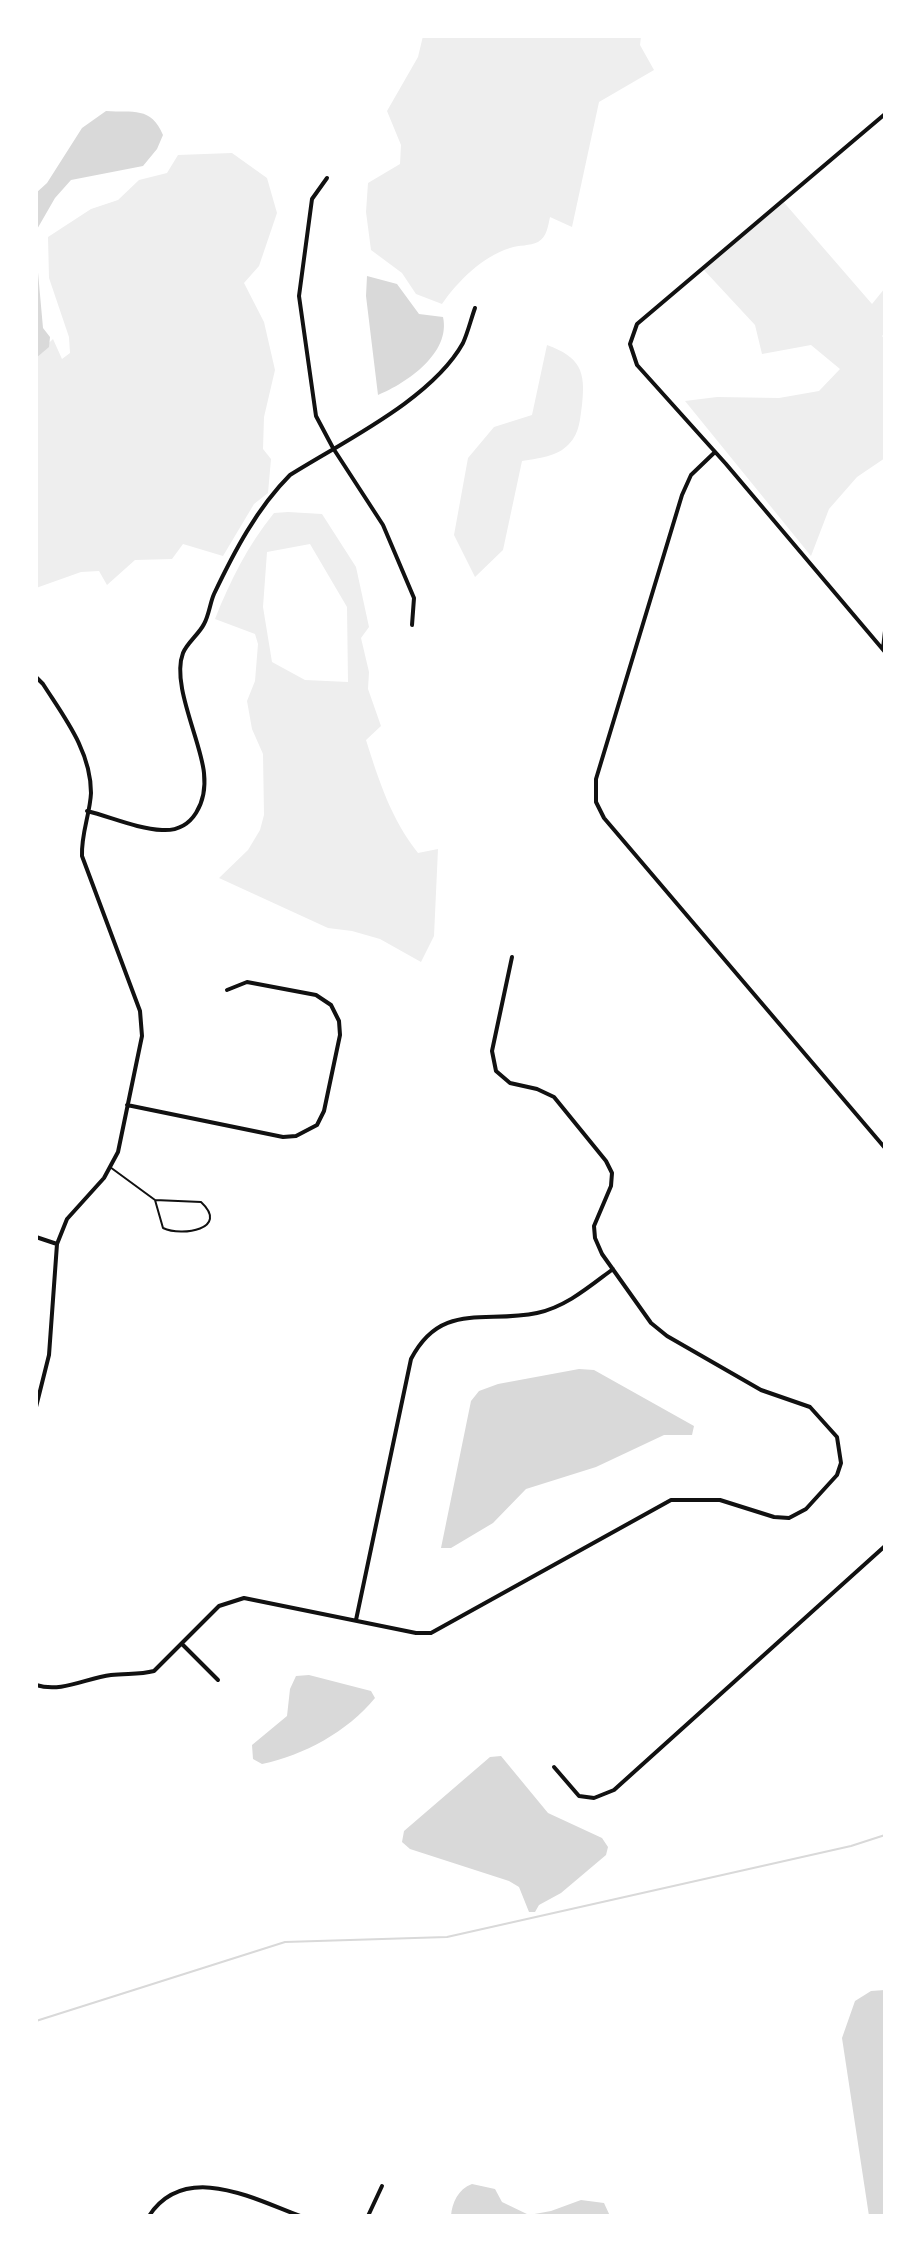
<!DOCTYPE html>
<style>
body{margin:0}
#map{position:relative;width:921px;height:2252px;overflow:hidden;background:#fff;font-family:"Open Sans",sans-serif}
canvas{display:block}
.frame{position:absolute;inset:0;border:38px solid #fff;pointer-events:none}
</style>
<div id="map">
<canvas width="921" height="2252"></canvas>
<div class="frame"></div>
</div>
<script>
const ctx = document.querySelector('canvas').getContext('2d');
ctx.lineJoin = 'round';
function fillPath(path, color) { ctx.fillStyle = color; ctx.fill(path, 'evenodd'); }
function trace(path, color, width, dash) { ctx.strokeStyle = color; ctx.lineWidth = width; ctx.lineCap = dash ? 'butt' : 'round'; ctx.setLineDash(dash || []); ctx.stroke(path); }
const green = new Path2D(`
 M423,36H641L640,45L654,70L599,102L572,227L550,217C548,226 547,237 538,242C530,246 519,245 510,248C482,257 458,281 442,304L416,294L402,273L371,250L366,212L368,183L400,164L401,145L387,111L418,57Z
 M232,153L267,178L277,213L259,266L244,283L264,322L275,370L264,417L263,449L271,459L268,493L254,504L223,556L183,544L172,559L135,560L107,585L99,571L81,572L36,588V355L53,339L62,359L70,353L69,337L49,278L48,237L91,209L118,200L139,180L167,173L178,155Z
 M781,199L872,304L885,288V333L882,336L885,339V458L857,477L829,509L811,556L685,401L717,397L779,398L819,391L840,369L811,345L762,354L755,325L703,269Z
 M547,345C580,357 586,371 582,405C580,418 580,433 569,444C557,457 539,458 522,461L503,550L475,577L454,535L468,458L494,427L532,415Z
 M288,512L322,514L356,567L369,627L361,638L369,672L368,689L381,726L366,740C379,781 391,819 418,853L438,849L434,936L421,962L380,939L352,931L328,928L219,878L248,850L260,830L264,815L263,754L252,729L247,701L255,681L258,644L255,634L215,619C230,581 248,545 274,513ZM310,544L347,607L348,682L305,680L272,662L263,607L267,552Z`);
const water = new Path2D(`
 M106,111C133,113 151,106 163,135L157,149L143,166L71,180L55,198L36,231V193L47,183L82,128Z
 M36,250L43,328L50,337L49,347L36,358Z
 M367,276L397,284L419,314L443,317C451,353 407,383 378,395L366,296Z
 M579,1369L594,1370L694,1426L692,1435H664L596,1467L526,1489L493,1523L451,1548H441L471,1401L479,1391L498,1384Z
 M309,1675L371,1691L375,1698C347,1732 304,1755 262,1764L253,1759L252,1745L287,1716L290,1689L296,1676Z
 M501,1756L548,1813L602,1838L608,1847L606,1855L561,1893L539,1905L535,1912H529L519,1887L509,1881L410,1849L402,1842L404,1831L490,1757Z
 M885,1990V2216H869L842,2038L855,2001L871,1991Z
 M472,2184L495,2189L502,2202L529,2215L551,2211L581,2200L604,2203L610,2216H451C452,2203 458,2189 472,2184Z`);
const stream = new Path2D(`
 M36,2021L285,1942L447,1937L851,1846L885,1835`);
const service = new Path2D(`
 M110,1167L155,1200L201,1202C230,1229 182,1237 163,1228L155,1200`);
const minor = new Path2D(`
 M885,114L637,324L630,344L637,365L726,464L885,652
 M327,178L312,199L299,296L316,416L333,448L383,525L414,598L412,625
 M715,452L691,475L682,495L596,779V802L604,818L885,1148
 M883,649L885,631
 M36,677L43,684C64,717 91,751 91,793C90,814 81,834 82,856L140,1011L142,1036L118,1152L104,1178L67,1219L57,1244L49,1355L36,1407
 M87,811C111,817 138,829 162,830C194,832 207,801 204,773C201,741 171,684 183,653C187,643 199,634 204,624C209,615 210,603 214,594C234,552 257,508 290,475C344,441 432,399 463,343C468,332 471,319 475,308
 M127,1105L283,1137L296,1136L317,1125L324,1111L340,1035L339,1021L331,1005L316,995L247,982L227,990
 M36,1237L57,1244
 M356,1620L411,1359C441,1301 485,1324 537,1313C566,1307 590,1286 613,1269
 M182,1644L218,1680
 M36,1685C62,1693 86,1678 111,1675C126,1673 139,1675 154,1671L219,1606L244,1598L416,1633H431L671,1500H720L774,1517L789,1518L806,1509L837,1475L841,1463L837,1437L810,1407L761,1390L667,1336L651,1323L602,1254L595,1238L594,1226L611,1186L612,1173L606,1161L554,1097L537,1089L510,1083L496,1071L492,1051L512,957
 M554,1767L579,1796L594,1798L614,1790L885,1546
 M149,2216C185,2161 254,2199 300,2216
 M368,2216L382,2186`);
fillPath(green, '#eee');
fillPath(water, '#d9d9d9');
trace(stream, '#d9d9d9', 2);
trace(service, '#111', 2);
trace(minor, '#111', 4);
</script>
